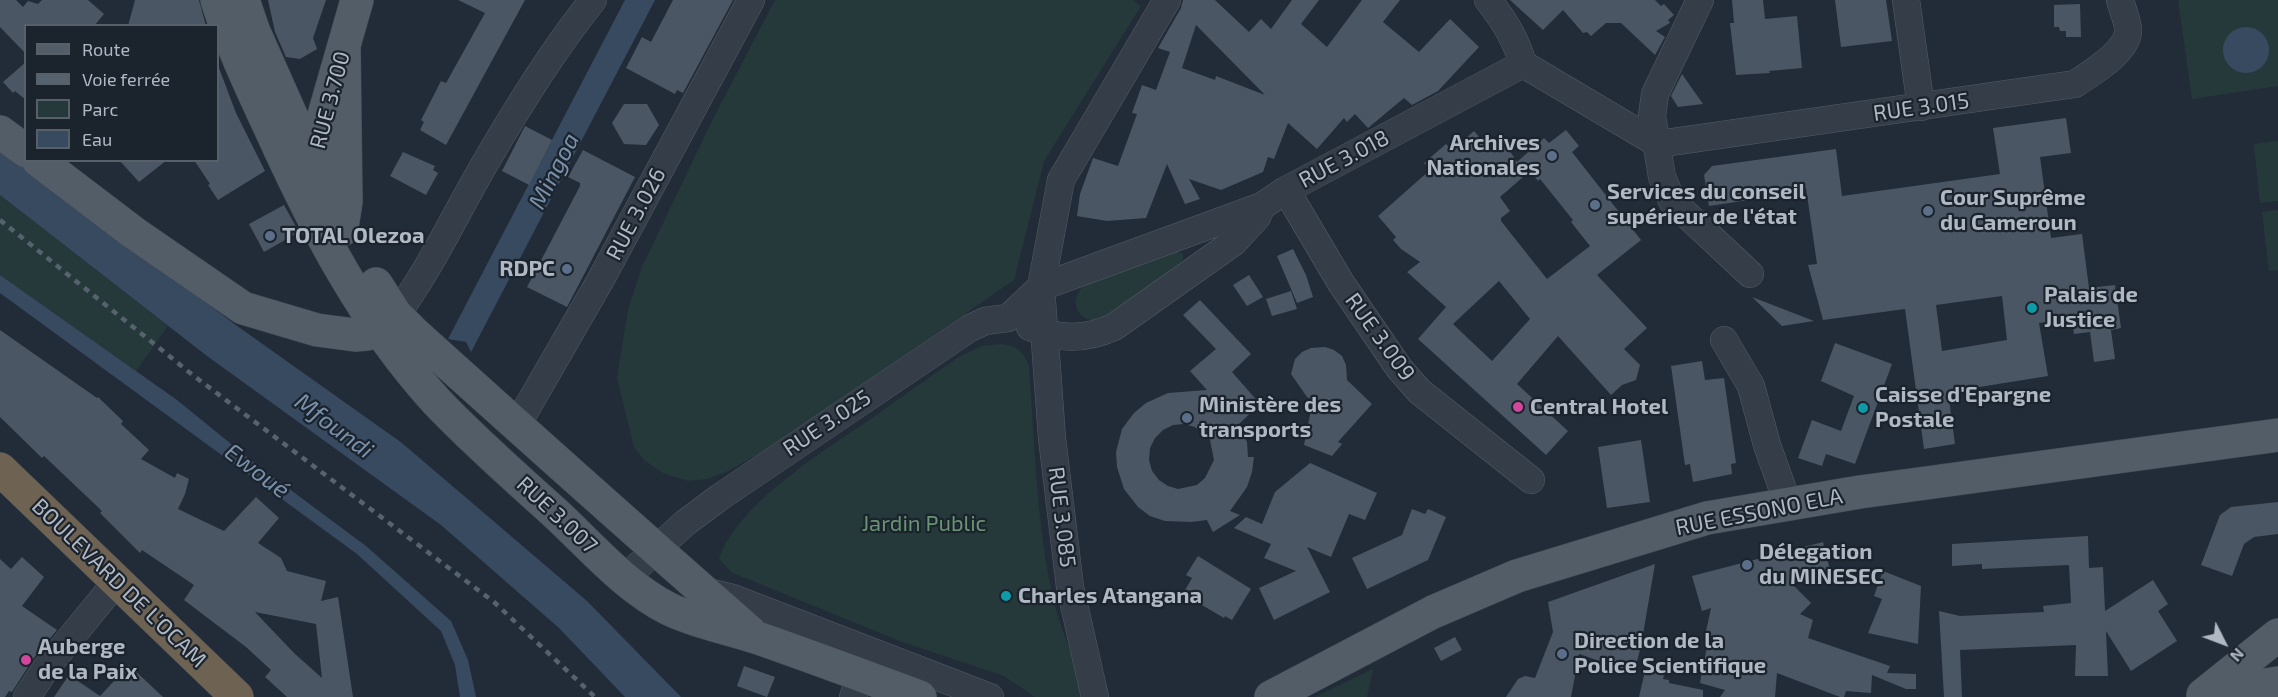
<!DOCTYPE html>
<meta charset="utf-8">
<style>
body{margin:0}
#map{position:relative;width:2278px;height:697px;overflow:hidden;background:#222c38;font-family:"Exo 2",sans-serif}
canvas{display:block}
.legend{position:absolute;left:24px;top:24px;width:195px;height:138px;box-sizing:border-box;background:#1b232d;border:2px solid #575f69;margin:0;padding:8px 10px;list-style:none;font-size:18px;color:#b0b8c4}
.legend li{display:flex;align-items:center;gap:12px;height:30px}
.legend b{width:30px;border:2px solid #575f69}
.north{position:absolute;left:2194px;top:613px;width:60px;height:60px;-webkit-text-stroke:4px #1b232d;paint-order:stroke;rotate:132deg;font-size:16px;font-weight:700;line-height:24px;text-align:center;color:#b0b8c4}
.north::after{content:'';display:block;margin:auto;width:21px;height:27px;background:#b0b8c4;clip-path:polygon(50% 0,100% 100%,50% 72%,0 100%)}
</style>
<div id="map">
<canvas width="2278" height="697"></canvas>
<ul class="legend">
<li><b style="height:8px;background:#535d68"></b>Route</li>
<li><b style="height:8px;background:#57626f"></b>Voie ferrée</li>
<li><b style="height:16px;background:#25393a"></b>Parc</li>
<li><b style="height:16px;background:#384a60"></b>Eau</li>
</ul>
<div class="north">N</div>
</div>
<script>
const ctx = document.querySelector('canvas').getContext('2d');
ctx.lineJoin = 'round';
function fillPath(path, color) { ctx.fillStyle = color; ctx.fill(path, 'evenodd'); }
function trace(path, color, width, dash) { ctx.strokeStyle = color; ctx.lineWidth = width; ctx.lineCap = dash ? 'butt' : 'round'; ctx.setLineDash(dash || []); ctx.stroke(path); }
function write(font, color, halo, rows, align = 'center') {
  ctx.font = font + ' "Exo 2",sans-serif'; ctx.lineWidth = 4.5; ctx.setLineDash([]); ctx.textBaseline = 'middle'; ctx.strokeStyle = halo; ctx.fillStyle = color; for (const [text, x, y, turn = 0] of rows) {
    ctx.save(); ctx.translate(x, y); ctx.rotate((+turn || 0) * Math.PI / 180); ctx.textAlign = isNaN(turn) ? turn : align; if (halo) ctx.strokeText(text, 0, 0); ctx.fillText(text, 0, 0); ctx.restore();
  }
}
const green = new Path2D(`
 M775,0H1132L1141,6L1044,161L1014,280L772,447L726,472L707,479L688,481L663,473L644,460L634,447L617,378L628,310L642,267L712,121Z
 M2178,0H2278V86L2192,99Z
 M2278,141V201L2260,203L2254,144Z
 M0,195L168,326L136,371L0,275Z
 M2278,210V270L2269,271L2262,212Z
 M1176,251L1183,254V260L1104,320C1080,325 1066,303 1084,285Z
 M1000,344C1017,346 1023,350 1029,366C1035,446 1036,528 1055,606C1063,637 1078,667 1087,697H1035L1004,676L900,641L733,573L719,559C738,503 824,451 872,418C901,398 929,377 959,357L982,346Z
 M1373,669L1367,697H1315Z`);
const water = new Path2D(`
 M625,0H655L471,352L466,342L448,339Z
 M2223 50a23 23 0 1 1 46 0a23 23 0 1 1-46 0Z
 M0,146L233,323L402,443L587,601L681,697H625L559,628L441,525L207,356L0,195Z
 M0,275L177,400L257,465L366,546L451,621L468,660L476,697H460L455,665L441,631L357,554L0,293Z`);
const building = new Path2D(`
 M0,0H16L23,7L28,1L38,4L42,0H88L104,14L94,26H26V54L0,27Z
 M135,0H199L206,26H128Z
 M268,0H326L313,38L317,49L300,59L286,57L275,32Z
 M458,0H525L446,145L420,130L424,122L421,120L441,81L446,83L485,13Z
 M673,0H733L683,93L677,90L675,94L626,68L642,37L651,42Z
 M1183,0H1215L1249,32L1261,19L1271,29L1292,0H1319L1301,24L1327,47L1362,0H1400L1383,22L1419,52L1450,19L1479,47L1438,91L1412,105L1404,98L1368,128L1355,114L1347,122L1344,118L1317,149L1288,123L1274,159L1268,157L1263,172L1221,190L1189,179L1200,199L1185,204L1167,164L1146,218L1107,221L1077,216L1080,194L1093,158L1118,166L1137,114L1132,113L1142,85L1156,90L1170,52L1158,48L1181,8ZM1196,25L1265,95L1216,76L1215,80L1182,68Z
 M1510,0H1655L1661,6L1664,4L1674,15L1668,20L1670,23L1656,31L1665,37L1655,55L1621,23H1606L1591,36L1587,32L1583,33L1563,10L1543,30Z
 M1732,0H1763L1765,19L1797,16L1802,68L1769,71L1770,73L1736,75L1730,23H1734Z
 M1835,0H1886L1892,41L1841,47Z
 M2080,4L2081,37H2066V31H2060L2059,27H2054V5Z
 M26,62V100L15,91L13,93L3,82Z
 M219,68L236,113L265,171L218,200L208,185L210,184L194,160H218V69Z
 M1682,74L1703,104L1678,107L1671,96Z
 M624,104H647L659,125L646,145L624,144L612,123Z
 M2066,118L2071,153L2040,157L2051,238L2082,234L2089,288L2115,285L2121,328L2111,330L2115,359L2094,362L2090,332L2074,334L2072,319L2039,323L2048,376L1948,392L1955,444L1924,449L1905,309L1823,320L1808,265L1817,264L1806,188L1768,193L1769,197L1709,206L1704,175L1712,166L1836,149L1842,196L2000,174L1993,128ZM2002,296L2007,340L1942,351L1936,305Z
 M525,126L552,140L529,185L502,171Z
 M1566,130L1579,146L1572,152L1641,240L1597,275L1647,328L1624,349L1640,365L1636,380L1622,385L1611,395L1558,336L1517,384L1568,431L1546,455L1418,339L1446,307L1407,272L1420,262L1401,249L1393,240L1396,237L1378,216L1430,170L1424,163L1446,144L1452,150L1474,131L1492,152L1504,142L1517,162L1544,138L1549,143ZM1530,171L1538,181L1540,179L1573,220L1571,222L1590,246L1547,279L1501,221V218L1510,211L1500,197ZM1499,281L1530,319L1492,361L1453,324Z
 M583,150L635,177L567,307L527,287L580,186V183L568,177Z
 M403,152L435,166L433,170L438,173L426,195L390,176Z
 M119,160H167L139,182Z
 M284,205L299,232L264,252L249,224Z
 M1293,249L1306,275L1313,297L1297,303L1277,256Z
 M1249,275L1263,297L1247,306L1233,285Z
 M1291,291L1297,309L1272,316L1266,299Z
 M1752,297L1814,321L1782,326Z
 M1200,300L1251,354L1232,372L1260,404L1239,424L1247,442L1248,457H1254L1252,472L1247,487L1230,511L1240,515L1213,532L1207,520L1191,522L1165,521L1150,516L1138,507L1124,489L1117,467L1116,452L1122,429L1134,413L1146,403L1168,393L1207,390L1190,371L1216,349L1183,315ZM1184,424L1195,427L1204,433L1210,440L1214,460L1205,478L1197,485L1178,489L1168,486L1159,480L1152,471L1149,460L1150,448L1155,438L1163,430L1173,425Z
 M0,330L97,398L98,397L123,421L121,424L149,450L141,459L175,478L177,473L189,479L185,494L178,509L224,531L256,497L279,518L258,543L281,558L287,571L326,581L321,601L338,597L353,697H287L265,677L271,670L246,647L184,600L194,585L142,550L140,553L100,513L102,511L44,456L42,458L0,417ZM255,612L316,624L322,678L294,653Z
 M1835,343L1892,364L1855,464L1826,454L1822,466L1798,458L1812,420L1841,431L1854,396L1821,381Z
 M1325,347L1334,350L1342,356L1346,365L1347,380L1372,404L1338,442L1342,444L1332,456L1304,445L1313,400L1307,397L1291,374L1295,359L1302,352L1311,348Z
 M1702,361L1705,380L1724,378L1736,463L1731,464L1732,474L1693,482L1690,464L1685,465L1671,366Z
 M1641,440L1650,502L1607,508L1598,447Z
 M1310,463L1377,493L1365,520L1349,514L1331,557L1307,547L1330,592L1274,620L1259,588L1296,571L1264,558L1271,544L1234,528L1246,517L1262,524L1275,492Z
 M2278,502V534L2254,537L2244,544L2232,576L2201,565L2220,515L2231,507Z
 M1412,509L1425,514L1428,509L1446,517L1428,560L1367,589L1352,558L1402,535Z
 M2088,536L2089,568L2103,567L2105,611L2153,580L2168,604L2158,611L2177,641L2131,671L2106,631L2108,676H2075L2076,645L1960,650L1962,697H1944L1939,611L1960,616L2044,612L2043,606L2071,603L2069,565L1982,569V564L1952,566V544Z
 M1823,542L1831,574L1792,584L1811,603L1800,614L1813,620L1808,638L1890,666L1887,673L1916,674V689H1906L1872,675L1871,693L1846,691L1844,697H1840L1777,673L1775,697H1720L1725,690L1700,683L1709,636H1705L1711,608L1702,611L1692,576Z
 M1198,556L1251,589L1232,620L1225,616L1224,618L1185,595L1184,592L1192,578L1186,575Z
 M22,557L44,577L22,606L57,630L33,659L12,692L9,691L5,697H0V559L11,569Z
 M1655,564L1641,646L1634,673L1579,654L1571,697H1506L1518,679L1525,676L1535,678L1553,632L1548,602Z
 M1883,571L1921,586L1918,644L1868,633L1882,599L1874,596Z
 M1455,637L1462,650L1441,661L1434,648Z
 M129,665L163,697H54L69,675L100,696Z
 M744,666L775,677L767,697L737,686Z
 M1646,667L1665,671L1663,679L1669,680V683L1703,690V697H1639Z`);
const minor = new Path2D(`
 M1488,0C1504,20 1516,39 1523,64
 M1700,0L1655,94L1652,116L1662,177L1672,201L1750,274
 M1906,0L1921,107
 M1658,144L2075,84C2091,73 2126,53 2128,32C2129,23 2122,9 2120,0
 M1286,190L1341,283L1399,368L1419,391L1531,480
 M396,315C430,269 455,215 484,165C517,108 552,51 593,0
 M1030,327C1059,340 1085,340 1114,327L1234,242L1257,217L1262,206
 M1724,340L1751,386L1767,445L1788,504
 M517,425L600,281L751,0
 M625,578L685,523L720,497L970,328L985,321L1008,318L1041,287L1262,206L1286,190L1523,64L1658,144
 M705,591L733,598L990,697
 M27,697L46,668L117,581
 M853,697L861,675
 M1095,697L1070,587L1052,438L1041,287L1061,180L1167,0`);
const major = new Path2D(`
 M217,0C231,45 251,87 271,130C315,227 364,322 436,401C473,440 514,476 554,512C590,545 625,587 669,609C698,623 729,628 758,638C813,657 866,677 920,697
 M243,0L254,32L342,230
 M0,132L26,151
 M38,160L134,233L243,308L317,330L355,335L367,334L394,316
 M311,171L324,115L357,0
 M342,227L346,202L344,46
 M376,284L396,315L413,332C525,433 637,533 750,632
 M2206,694L2278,683
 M2203,695L2278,635
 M1271,697L1433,612L1517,576L1707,518L1860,492L2278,435`);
const highway = new Path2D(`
 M0,469L237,697`);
const rail = new Path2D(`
 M0,220L194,376L494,602L595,697`);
const markers = [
 [1552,156,6,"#5c6f8a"],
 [1595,205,6,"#5c6f8a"],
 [1928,211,6,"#5c6f8a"],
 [270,236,6,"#5c6f8a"],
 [567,269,6,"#5c6f8a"],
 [2032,308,6,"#0f9aa8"],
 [1518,407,6,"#d1479c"],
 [1863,408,6,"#0f9aa8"],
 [1187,418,6,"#5c6f8a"],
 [1747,565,6,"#5c6f8a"],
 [1006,596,6,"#0f9aa8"],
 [1562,654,6,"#5c6f8a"],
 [26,660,6,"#d1479c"]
];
const streetNames = [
 ["RUE 3.700",330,100,-75],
 ["RUE 3.015",1921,107,-8],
 ["RUE 3.018",1344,159,-28],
 ["RUE 3.026",636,214,-62],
 ["RUE 3.009",1380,337,54],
 ["RUE 3.025",827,423,-34],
 ["RUE ESSONO ELA",1759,512,-11],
 ["RUE 3.007",557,515,43],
 ["RUE 3.085",1062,517,83],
 ["BOULEVARD DE L'OCAM",119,583,44]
];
const poiNames = [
 ["Archives",1540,143,"right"],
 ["Nationales",1540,168,"right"],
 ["Services du conseil",1607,192],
 ["supérieur de l'état",1607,217],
 ["Cour Suprême",1940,198],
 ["du Cameroun",1940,223],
 ["TOTAL Olezoa",282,236],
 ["RDPC",555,269,"right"],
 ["Palais de",2044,295],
 ["Justice",2044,320],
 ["Caisse d'Epargne",1875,395],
 ["Postale",1875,420],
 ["Ministère des",1199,405],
 ["transports",1199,430],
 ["Central Hotel",1530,407],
 ["Délegation",1759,552],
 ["du MINESEC",1759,577],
 ["Charles Atangana",1018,596],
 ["Direction de la",1574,641],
 ["Police Scientifique",1574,666],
 ["Auberge",38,647],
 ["de la Paix",38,672]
];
const parkNames = [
 ["Jardin Public",924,524]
];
const waterNames = [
 ["Mingoa",554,171,-63],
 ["Mfoundi",334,426,37],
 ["Ewoué",257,471,37]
];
fillPath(green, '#25393a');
fillPath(water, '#384a60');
fillPath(building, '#4a5663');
trace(minor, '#535b66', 28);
trace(major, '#3f4751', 34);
trace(highway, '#404853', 34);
trace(minor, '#353e48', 27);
trace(major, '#535d68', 33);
trace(highway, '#6e6253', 33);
trace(rail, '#57626f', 4.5, [6, 6]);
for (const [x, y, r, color] of markers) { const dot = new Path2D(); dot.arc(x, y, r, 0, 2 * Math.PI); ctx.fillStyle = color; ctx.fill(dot); trace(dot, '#1b232d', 2); }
write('22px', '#b0b8c4', '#1b232d', streetNames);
write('bold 22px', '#b0b8c4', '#1b232d', poiNames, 'left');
write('22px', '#689471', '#1b232d', parkNames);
write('italic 24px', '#7990ab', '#1b232d', waterNames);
</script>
